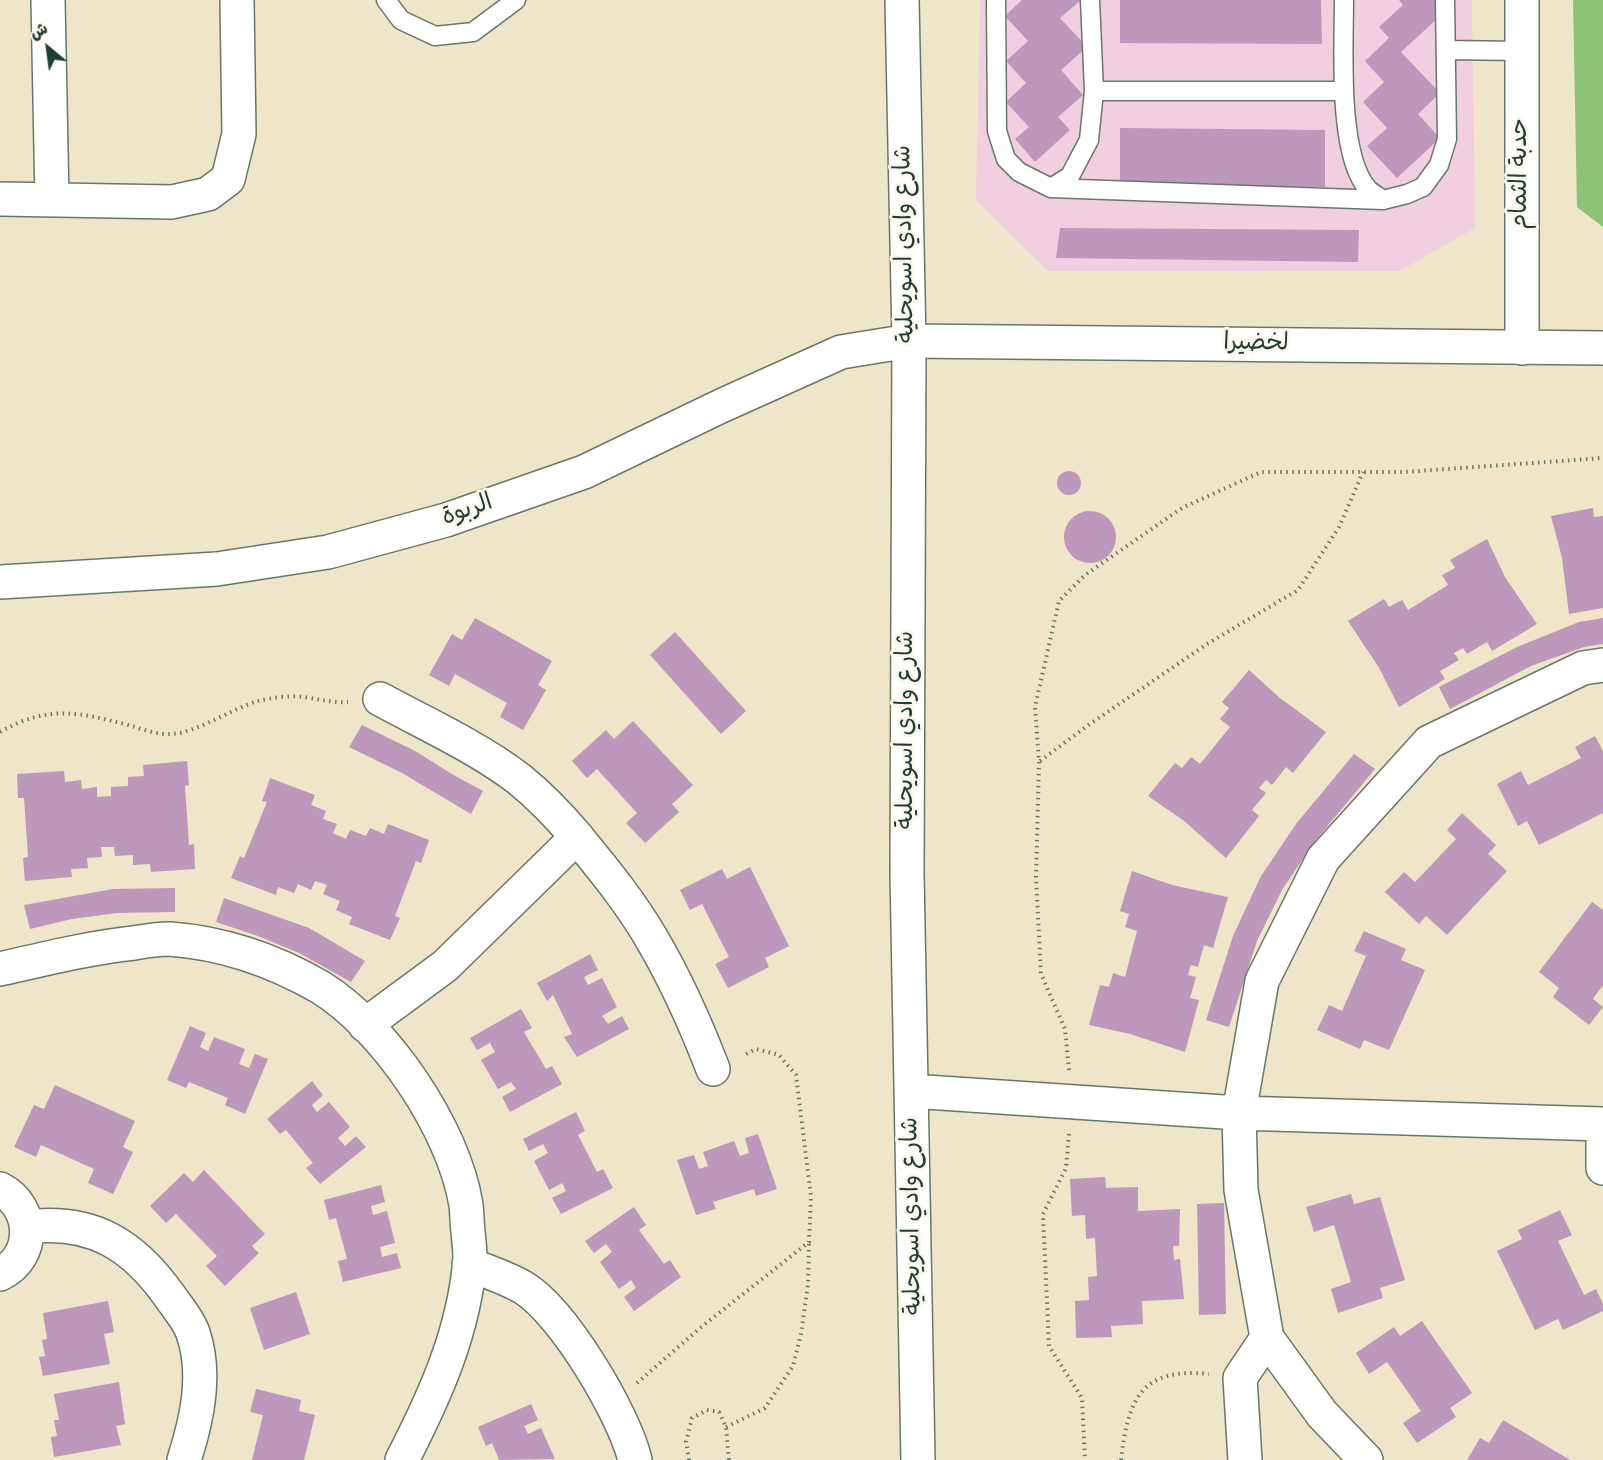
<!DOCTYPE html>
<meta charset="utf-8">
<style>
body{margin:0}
#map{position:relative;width:1603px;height:1460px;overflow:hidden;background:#efe5c8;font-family:"Indie Flower","Playpen Sans Arabic",sans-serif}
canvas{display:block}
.north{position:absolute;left:18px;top:18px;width:60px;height:60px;-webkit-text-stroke:4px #fbf7ec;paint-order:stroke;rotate:331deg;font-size:16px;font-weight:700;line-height:24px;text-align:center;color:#1f3d34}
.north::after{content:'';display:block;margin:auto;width:21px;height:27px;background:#1f3d34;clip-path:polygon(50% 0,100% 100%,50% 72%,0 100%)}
</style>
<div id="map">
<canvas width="1603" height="1460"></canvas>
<div class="north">ش</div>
</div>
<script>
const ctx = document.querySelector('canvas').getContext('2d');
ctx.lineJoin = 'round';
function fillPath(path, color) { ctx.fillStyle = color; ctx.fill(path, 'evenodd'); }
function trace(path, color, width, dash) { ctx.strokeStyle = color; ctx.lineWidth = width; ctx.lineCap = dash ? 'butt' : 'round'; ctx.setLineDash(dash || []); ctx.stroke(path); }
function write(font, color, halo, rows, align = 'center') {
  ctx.font = font + ' "Indie Flower","Playpen Sans Arabic",sans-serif'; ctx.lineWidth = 6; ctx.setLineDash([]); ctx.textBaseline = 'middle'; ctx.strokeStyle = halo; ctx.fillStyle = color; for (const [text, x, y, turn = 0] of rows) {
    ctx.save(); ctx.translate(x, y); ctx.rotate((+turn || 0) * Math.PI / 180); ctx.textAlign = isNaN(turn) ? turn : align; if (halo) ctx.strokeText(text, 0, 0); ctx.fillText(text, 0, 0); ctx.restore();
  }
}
const built = new Path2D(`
 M980,0H1472L1475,228L1400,271H1048L976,200Z`);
const green = new Path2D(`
 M1573,0H1603V227L1577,207Z`);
const building = new Path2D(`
 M1022,0H1081L1060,18L1087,47L1061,70L1083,95L1058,117L1070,130L1035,162L1015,139L1029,127L1006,102L1026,83L1006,61L1028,41L1005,16Z
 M1120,0H1321L1322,44L1120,43Z
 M1399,0H1443L1450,7L1401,52L1440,93L1418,114L1440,138L1397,178L1367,146L1387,128L1363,102L1384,82L1365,61L1389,38L1379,27L1403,5Z
 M1120,128L1325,130V187L1120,185Z
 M1060,228L1359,230L1358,262L1056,258Z
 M1057 483a12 12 0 1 1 24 0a12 12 0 1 1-24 0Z
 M1593,508L1594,517L1603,516V608L1569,614L1562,558L1551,516Z
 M1064 537a26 26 0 1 1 52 0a26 26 0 1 1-52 0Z
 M1487,539L1505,577L1537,624L1492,651L1487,642L1467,654L1463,648L1454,653L1459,660L1440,671L1445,679L1399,707L1378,666L1348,621L1384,599L1389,607L1402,600L1408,610L1448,585L1442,575L1455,568L1450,560Z
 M475,618L552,661L538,685L546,690L523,730L500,717L507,703L455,674L449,686L429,675L452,634L462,640Z
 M1603,618V644L1584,647L1531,666L1450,709L1439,687L1517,647L1579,622Z
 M675,632L746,711L721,734L650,655Z
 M1249,670L1280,698L1326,732L1293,773L1286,767L1272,785L1266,780L1259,788L1266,793L1252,810L1259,816L1226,858L1183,820L1148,796L1175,763L1182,768L1191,757L1200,764L1230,727L1220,719L1229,708L1222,702Z
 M633,721L693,785L672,804L679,812L645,843L626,823L637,813L597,769L587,778L572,761L606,730L614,739Z
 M362,725L417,752L450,773L483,791L471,814L402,773L349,747Z
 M1595,736L1603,751V813L1539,845L1527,821L1518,826L1497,784L1521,771L1528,785L1581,758L1575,747Z
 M1354,754L1375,769L1315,841L1282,890L1257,941L1229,1027L1206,1020L1233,936L1261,876L1296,824Z
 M187,761L189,785L185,786L189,845L194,844L195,869L151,872L150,864L133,865V855L115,856L114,847H101L102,857L87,858L88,868L71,869L72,877L25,881L23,858L28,857L24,798H18L17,774L64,771L65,782L81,780L82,789L97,787V797L111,796V787L128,786V777L144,776L143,765Z
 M270,778L315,795L311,805L326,811L323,819L337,824L333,833L346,839L350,830L366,836L370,828L384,834L388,824L429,840L421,863L416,861L395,916L400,918L390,940L349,924L352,917L336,910L340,901L323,894L327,885L315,881L311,890L298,884L294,893L278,887L276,895L231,878L240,856L244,858L267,802L262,801Z
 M1462,813L1496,845L1488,854L1507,871L1447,935L1426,916L1419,924L1385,892L1404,872L1415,882L1456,839L1447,830Z
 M750,867L789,946L765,958L769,967L728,988L715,964L729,957L702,904L690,910L680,890L722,869L727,879Z
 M1132,871L1172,885L1228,897L1213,948L1204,945L1198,967L1191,965L1188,975L1196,977L1190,998L1199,1000L1185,1052L1130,1034L1089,1025L1100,985L1109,987L1113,973L1125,977L1137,931L1125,927L1129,914L1120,911Z
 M175,888V912L117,913L72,919L30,929L24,905L113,889Z
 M224,898L309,928L365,961L351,982L299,953L258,936L216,922Z
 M1592,902L1603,910V985L1593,999L1603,1007L1589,1025L1553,997L1559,988L1539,972Z
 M1364,931L1406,949L1401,960L1425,970L1389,1050L1364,1040L1360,1049L1317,1030L1329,1005L1342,1011L1366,956L1354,951Z
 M590,954L598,970L584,977L588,985L602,978L617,1007L602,1016L608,1024L622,1016L629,1029L577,1057L564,1037L572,1034L553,995L547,1001L537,983Z
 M521,1009L532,1028L524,1032L546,1069L552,1066L562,1084L510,1112L502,1097L516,1089L511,1082L498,1089L481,1060L495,1052L490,1043L477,1050L470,1038Z
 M190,1026L206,1033L200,1047L208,1051L214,1037L245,1049L239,1064L249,1068L255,1054L268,1059L245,1114L225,1105L228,1098L189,1082L186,1088L167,1080Z
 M312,1081L323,1095L312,1105L317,1112L329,1102L350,1127L338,1138L345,1146L356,1136L366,1147L320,1184L306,1168L313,1163L286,1130L280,1134L267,1119Z
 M55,1085L135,1121L123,1147L133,1152L113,1194L88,1183L94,1169L41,1145L36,1157L14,1147L34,1105L44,1109Z
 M576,1112L585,1131L578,1135L597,1172L603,1169L613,1188L561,1214L552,1198L566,1191L562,1183L549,1190L534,1161L548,1153L543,1144L529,1151L523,1139Z
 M758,1134L777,1189L756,1196L754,1189L713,1202L716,1209L696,1215L677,1160L694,1155L699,1169L708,1166L703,1152L734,1141L740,1156L749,1153L745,1138Z
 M204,1170L265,1234L252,1246L259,1253L225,1286L206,1266L217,1256L176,1214L166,1223L150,1206L184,1173L193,1182Z
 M1105,1177L1106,1188L1138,1187V1211L1180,1209L1179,1246H1173L1174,1260L1180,1259L1184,1299L1142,1301L1143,1324L1111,1326L1112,1337L1076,1338L1075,1301L1089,1300L1088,1277L1097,1276L1095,1238L1086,1239L1085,1215L1072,1216L1070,1179Z
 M381,1185L385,1202L371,1206L373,1215L387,1211L395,1243L380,1247L382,1257L397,1253L401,1268L343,1282L338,1261L347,1259L336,1218L329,1220L324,1200Z
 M1351,1194L1354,1204L1380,1197L1405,1280L1380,1288L1383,1298L1338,1313L1331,1289L1351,1282L1334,1225L1314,1232L1306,1207Z
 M1224,1203L1226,1314L1199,1315L1197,1204Z
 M634,1207L646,1225L639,1230L664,1264L670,1260L681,1277L634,1311L624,1297L636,1288L631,1280L619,1289L600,1262L612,1252L606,1244L594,1253L585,1241Z
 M1560,1210L1572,1235L1558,1241L1584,1295L1596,1289L1603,1304V1311L1563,1330L1558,1319L1535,1330L1497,1251L1522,1239L1518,1230Z
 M296,1292L310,1334L264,1350L250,1308Z
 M108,1301L114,1332L104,1334L110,1364L43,1376L39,1357L45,1356L42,1340L47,1339L43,1313Z
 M1422,1321L1472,1393L1450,1408L1456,1417L1417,1443L1403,1423L1421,1411L1387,1362L1369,1374L1356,1353L1394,1327L1400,1336Z
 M119,1382L125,1424L116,1426L121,1445L54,1457L51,1437L57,1436L54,1420H59L54,1394Z
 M256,1389L301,1400L299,1411L315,1415L304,1460H252L263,1415L250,1412Z
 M531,1404L538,1420L524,1426L528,1434L541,1428L555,1459L499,1460L492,1443L486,1446L478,1427Z
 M1503,1420L1570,1460H1467L1480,1438L1489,1443Z`);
const path = new Path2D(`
 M0,732C47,705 79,712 128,725C142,729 157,735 172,734C198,732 231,709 258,701C270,698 290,695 303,697C319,699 332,703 348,702
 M1040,761L1087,726L1207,644L1298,590L1339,527L1363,472
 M1069,1070L1065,1029L1041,974L1036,877L1039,762L1035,707L1059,601L1085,575L1182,508L1261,472H1404L1603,458
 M1069,1134L1066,1168L1043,1214L1049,1346L1082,1398L1085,1460
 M637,1383L700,1328L809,1242L811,1197L796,1075L779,1055L756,1049L744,1055
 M726,1427L765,1408L793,1366L801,1334L808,1284L809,1243
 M689,1460L686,1442L692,1418L707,1410L719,1412L726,1427L729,1460
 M1121,1460C1128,1399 1141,1367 1209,1374`);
const service = new Path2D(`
 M386,0L401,20L435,36L473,32L516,0
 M996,0L997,131L1006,159L1019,172L1051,188L1383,200L1407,194L1423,187L1439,165L1447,139L1445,0
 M1344,0C1344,45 1337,155 1368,189C1372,193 1379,197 1383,200
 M1446,50L1522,51
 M1094,91H1344
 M1051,188L1070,176L1089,140L1094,91L1090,0`);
const minor = new Path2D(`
 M48,0L52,200
 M0,199L172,202L208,194L228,179L239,134L237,0
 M1522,348V0
 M0,582L217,569L328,552L446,520L584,472L721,406L841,352L909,341L907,873L918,1460
 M577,837C604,870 632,904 653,941C677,982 696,1025 713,1069
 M0,969C44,959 88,948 134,943C145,941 158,939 170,939C224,943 273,960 320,987C385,1027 454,1129 466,1205C467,1214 467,1223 468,1232C469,1241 470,1250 470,1259C464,1332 435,1396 402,1460
 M365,1025L445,966L577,837C560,817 540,796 519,779C477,747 426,724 380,699
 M911,1091L1239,1113L1603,1124
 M1603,1138V1168
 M0,1189C35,1207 36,1257 0,1274
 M27,1227C93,1219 134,1245 171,1298C178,1308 189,1321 193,1333C207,1374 197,1420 184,1460
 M469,1264C487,1272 508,1278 524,1288C564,1313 624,1414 635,1460
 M1245,1460L1240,1378L1267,1338
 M1366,1460L1322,1414L1267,1338L1241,1190L1239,1113L1262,981L1323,859L1429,742L1583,668L1603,665`);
const tertiary = new Path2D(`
 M902,0L909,341L1603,348`);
const streetNames = [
 ["حدبة الثمام",1522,174,-90],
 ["شارع وادي اسويحلية",907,244,-91],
 ["لخضيرا",1256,345,1],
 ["الربوة",468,512,-19],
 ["شارع وادي اسويحلية",908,730,-90],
 ["شارع وادي اسويحلية",914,1216,-91]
];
fillPath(built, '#f2cfe0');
fillPath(green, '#8cc376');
fillPath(building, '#bd97bc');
trace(service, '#687868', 21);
trace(minor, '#687868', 36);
trace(tertiary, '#687868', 36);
trace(path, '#687868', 4, [1.5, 4.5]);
trace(service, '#fff', 18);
trace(minor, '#fff', 33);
trace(tertiary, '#fff', 33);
write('24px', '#1f3d34', '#fbf7ec', streetNames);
</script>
